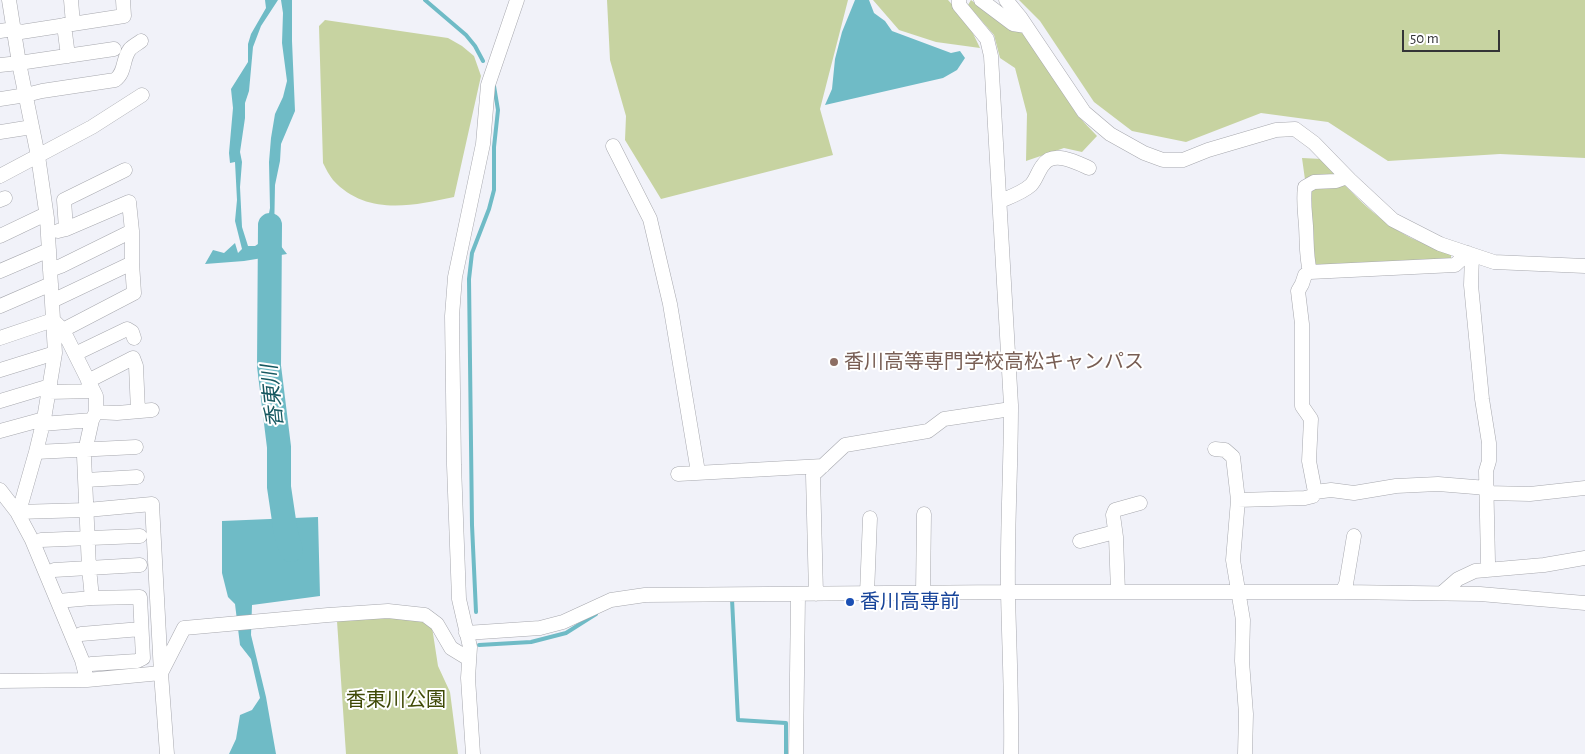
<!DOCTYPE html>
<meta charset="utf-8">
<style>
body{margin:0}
#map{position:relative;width:1585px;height:754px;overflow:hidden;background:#f1f2f9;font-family:"Alegreya Sans",sans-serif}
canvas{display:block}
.scale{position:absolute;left:1402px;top:30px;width:98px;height:22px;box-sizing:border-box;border:2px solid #343437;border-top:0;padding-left:6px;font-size:15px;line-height:18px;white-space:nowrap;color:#343437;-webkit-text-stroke:4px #fff;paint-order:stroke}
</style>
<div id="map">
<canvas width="1585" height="754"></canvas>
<div class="scale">50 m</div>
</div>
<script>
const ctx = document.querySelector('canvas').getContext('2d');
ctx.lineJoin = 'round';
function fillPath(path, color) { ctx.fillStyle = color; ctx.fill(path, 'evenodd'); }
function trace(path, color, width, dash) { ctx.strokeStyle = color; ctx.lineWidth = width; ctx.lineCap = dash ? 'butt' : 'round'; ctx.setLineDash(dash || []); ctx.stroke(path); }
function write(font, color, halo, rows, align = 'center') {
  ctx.font = font + ' "Alegreya Sans","Noto Sans JP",sans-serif'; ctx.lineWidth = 4; ctx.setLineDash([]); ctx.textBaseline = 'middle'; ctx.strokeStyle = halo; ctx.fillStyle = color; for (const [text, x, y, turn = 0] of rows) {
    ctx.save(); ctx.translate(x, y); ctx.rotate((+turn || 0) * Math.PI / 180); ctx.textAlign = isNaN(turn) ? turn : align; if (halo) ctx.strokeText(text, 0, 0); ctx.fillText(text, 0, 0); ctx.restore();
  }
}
const green = new Path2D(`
 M607,0H848L820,109L833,155L661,199L625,140L626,116L610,60Z
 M873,0H948L967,21L980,48L936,42L899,30Z
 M971,0L1000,22L1026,35L1078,116L1097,136L1082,152L1064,148L1026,161L1027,114L1015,68L1000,58L994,35L968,5Z
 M1019,0H1585V158L1500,154L1388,161L1328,122L1261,113L1186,142L1132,131L1094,102L1040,21Z
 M325,20L448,38L462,46L474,56L481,76L454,197C412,206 366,216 333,180C329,175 326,169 323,163L319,26Z
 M1302,158L1322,159C1348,190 1375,219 1411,238C1424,244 1438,248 1451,254V261L1316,268L1309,259L1308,201Z
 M373,616L419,619L432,627L438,666L450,692L458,754H346L337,621Z`);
const water = new Path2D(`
 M265,0H278L261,26L253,47L249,91L245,103V118L240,152L242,162L240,187L242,227L248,246H255L264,240L270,208L269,162L271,138L275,114L283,97L287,81L282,43L283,13L281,0H292V41L295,111L281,144L280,161L275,185L274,237L287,254L244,261L205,264L213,250L224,253L235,243L238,253L242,249L235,221L237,200L235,162L230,163L229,153L233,108L231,89L248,62V44L251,34L266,8Z
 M855,0H869L874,13L885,21L892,31L951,53L960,51L965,58L957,70L943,78L825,105L832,89L835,59L842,32Z
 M318,517L320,596L252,605L251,635L266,697L276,754H229L236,739L240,715L252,710L260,698L251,659L240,645L235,604L228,597L222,573V521Z`);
const stream = new Path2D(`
 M425,0L466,35L475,46L483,61
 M732,599L738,720L786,723V754
 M476,612L472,525L469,279L472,253L489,209L494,190V147L498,110L494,86
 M479,645L531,642L566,633L596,614`);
const river = new Path2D(`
 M270,225L269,366L279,447V487L286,534L291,550`);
const minor = new Path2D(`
 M9,0L19,63L38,156L47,218L55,353L44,419L36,452L22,501L17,512
 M71,0L73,24
 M959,0V5L987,39L991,56L1011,405C1011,467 1007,529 1008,591C1009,645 1012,699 1011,754
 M981,0L1013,24L1026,26
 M1006,0L1020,17L1084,112L1110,134L1144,153L1163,160H1183L1208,150L1276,130L1295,129L1314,143L1350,180L1393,220L1440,244L1494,262L1585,266
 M64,25L68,56
 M0,31L13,29L21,32L124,16L123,0
 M0,65L19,63L114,49
 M0,99L26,95L42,91L115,80C126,72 122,59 130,49C133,46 137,44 141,41
 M0,132L32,127
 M613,146L650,219L670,304L698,472
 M0,176L92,127L142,95
 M0,200L5,198
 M1000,201C1010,197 1022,193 1031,185C1036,180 1038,171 1043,165C1053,150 1076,162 1089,168
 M58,231L66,229L64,200L125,170
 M0,236L46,214
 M1472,255L1471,285L1482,399L1489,443V461L1486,471L1488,562L1489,569
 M50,270L61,266L132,231L129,202L66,229
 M0,271L49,250
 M1310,272C1306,256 1307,242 1306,226C1305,212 1303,200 1305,187L1314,182L1336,181L1347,177
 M52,301L132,263
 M0,306L51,284
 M63,330L134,293L132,263V231
 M0,338L53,320L63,330L96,396V412L92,420L84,456L89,568L92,598L58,601
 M75,354L127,329L132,332L134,338
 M0,370L55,353
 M88,381L133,358L136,366L138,411
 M49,392L93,391
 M0,401L50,386
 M96,412L117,413L152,410
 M42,424L92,420
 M0,431L44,419
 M1215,449L1225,450L1233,457L1238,500
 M36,452L136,447
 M678,474L823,466
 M86,480L137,477
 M0,490L17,512L32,540L82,660L87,680
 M1315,492L1331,490L1354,493L1396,486L1438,484L1487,488
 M1487,493L1530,494L1585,488
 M17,512L87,510L152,504L161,673L167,754
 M41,540L140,536
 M1080,541L1115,532
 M54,570L140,565
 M1118,592L1116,537L1113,515L1115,510L1140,503
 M1342,592L1346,584L1354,536
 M923,593L924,514
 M1442,593L1458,579L1475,571L1544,565L1585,558
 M816,594L813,475L845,445L928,431L944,419L1011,409
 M867,594L870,518
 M466,633L540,628L563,622L611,600L645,595L1008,592H1344L1480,594L1585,603
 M81,634L141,629
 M91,664L137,661L143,658L140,597L92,598
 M162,671L184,628L328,615L388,611L425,615L437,624L451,648L469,659
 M0,681L87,680L161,673
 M473,754L468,678L470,647L459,599L454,465L452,316L455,277L483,144L488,85L517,0
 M796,754L798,595
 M1245,754L1246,714L1242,661L1243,620L1233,560L1238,500L1305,498L1313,496L1315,492L1309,461L1311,419L1302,406V324L1298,291L1302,284L1305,275L1310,272L1455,265L1468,253`);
const markers = [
 [834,362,5,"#8d6e63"],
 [850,602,5,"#1a4fb4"]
];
const educationNames = [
 ["香川高等専門学校高松キャンパス",844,362]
];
const transitNames = [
 ["香川高専前",860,602]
];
const parkNames = [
 ["香東川公園",396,700]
];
const waterNames = [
 ["香東川",273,396,-96]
];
fillPath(green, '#c7d3a1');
fillPath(water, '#6fbbc6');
trace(stream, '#6fbbc6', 4);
trace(river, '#6fbbc6', 24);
trace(minor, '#a7a8ae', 15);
trace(minor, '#fff', 14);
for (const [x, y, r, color] of markers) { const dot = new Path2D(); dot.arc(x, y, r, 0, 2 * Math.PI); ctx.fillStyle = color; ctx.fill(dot); trace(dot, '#fff', 2); }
write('20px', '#785e54', '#fff', educationNames, 'left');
write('20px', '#164399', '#fff', transitNames, 'left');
write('20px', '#3f4906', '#fff', parkNames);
write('italic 21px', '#165860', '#fff', waterNames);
</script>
